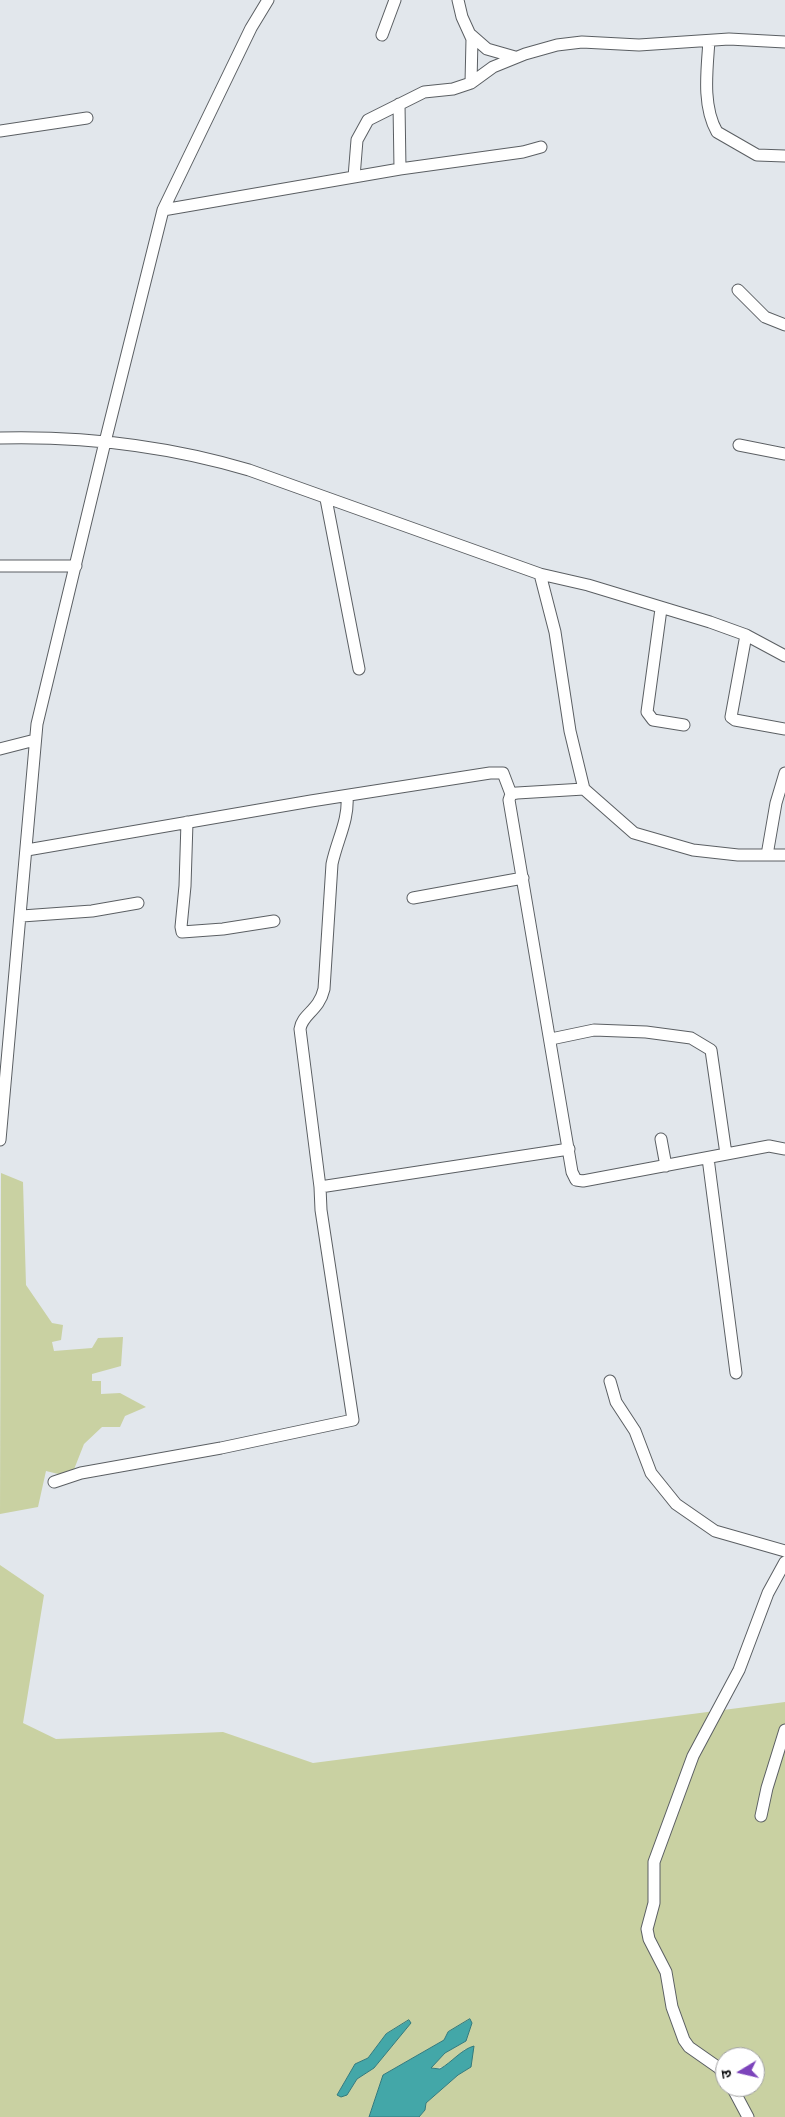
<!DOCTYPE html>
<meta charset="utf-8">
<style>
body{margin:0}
#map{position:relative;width:785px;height:2117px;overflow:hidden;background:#e2e7ec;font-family:"Titillium Web","Noto Sans Devanagari",sans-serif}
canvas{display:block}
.north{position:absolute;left:715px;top:2047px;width:50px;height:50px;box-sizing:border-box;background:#fff;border:1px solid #a0a0a1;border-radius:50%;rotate:261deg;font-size:14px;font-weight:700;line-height:20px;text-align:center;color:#111214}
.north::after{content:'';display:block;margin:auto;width:18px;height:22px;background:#7c44bb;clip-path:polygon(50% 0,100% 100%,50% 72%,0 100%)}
</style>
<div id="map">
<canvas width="785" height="2117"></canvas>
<div class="north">उ</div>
</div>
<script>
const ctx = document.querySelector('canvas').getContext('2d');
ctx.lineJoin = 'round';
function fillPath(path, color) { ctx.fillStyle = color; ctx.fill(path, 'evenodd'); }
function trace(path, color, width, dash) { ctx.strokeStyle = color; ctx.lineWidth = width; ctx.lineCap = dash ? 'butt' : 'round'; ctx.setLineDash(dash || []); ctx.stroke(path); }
const green = new Path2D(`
 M1,1173L23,1182L26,1285L52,1323L63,1325L61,1340L52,1342L54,1351L92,1348L98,1338L123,1337L121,1366L92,1374V1381H101V1394L120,1393L146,1407L125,1416L120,1427H102L84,1444L71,1477L46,1471L38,1507L0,1514Z
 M0,1565L44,1595L23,1723L56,1739L223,1732L313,1763L785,1702V2117H419L425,2110L426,2103L458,2075L471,2067L465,2049C456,2060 446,2070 430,2068L445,2053L466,2041L472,2023L448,2032L444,2040L383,2075L369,2117H0ZM408,2021L410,2023L374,2068L357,2079L347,2095H337L355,2064L368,2058L386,2034ZM725,2057H755V2087H725Z`);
const water = new Path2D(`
 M470,2019L472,2023L466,2041L445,2053L431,2068L440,2069C452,2062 462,2049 474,2046L471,2067L458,2075L426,2103L425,2110L419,2117H369L383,2075L444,2040L448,2032Z
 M409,2020L411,2023L374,2068L357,2079L347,2095L341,2097L337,2095L355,2064L368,2058L386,2034Z`);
const minor = new Path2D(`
 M458,0L462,17L472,39L471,83
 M382,35L395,0
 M471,35L487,49L515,57
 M709,41C707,70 702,106 717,132L757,155L785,156
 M399,104L400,169
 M0,131L87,118
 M354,177L357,140L368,120L424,92L453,89L471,83L493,67L525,54L557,45L582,42L639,45L729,39L785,42
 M163,210L400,169L523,152L541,147
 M738,290L765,317L785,325
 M0,438C84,436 168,446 249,470L540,574L588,585L710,622L746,635L785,656
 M739,445L785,454
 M326,499L359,669
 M0,566H76
 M540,574L555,632L570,731L584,789
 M661,609L647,712L653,720L684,725
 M746,635L731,717L735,720L785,729
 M0,749L35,740
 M187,822L185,886L181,927L182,932L223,929L274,921
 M27,850L311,801L490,773H503L511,794
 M767,855L776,803L785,773
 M785,855H738L693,850L634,833L584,789L517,793L511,794L509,800L572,1172L576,1180L583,1181L769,1146L785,1149
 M413,898L523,878
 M22,916L92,911L138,903
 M551,1039L594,1030L646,1032L691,1038L711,1050L726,1154
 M661,1139L666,1166
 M0,1140L37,724L105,442L163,210L251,28L268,0
 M708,1158L736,1373
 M320,1187L300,1029C302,1014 319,1011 324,989L332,864C337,840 349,820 347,796
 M610,1381L616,1402L635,1431L651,1473L676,1504L715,1531L785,1551
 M54,1482L81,1473L221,1448L353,1420L321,1210L320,1187L569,1149
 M761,1816L767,1788L785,1730
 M725,2076L719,2068L689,2047L684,2040L672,2007L666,1972L649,1939L647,1929L654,1903V1862L693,1756L739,1670L768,1593L785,1562
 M732,2087L748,2117`);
fillPath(green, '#c9d1a2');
fillPath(water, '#43a7a8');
trace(water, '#347a7c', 1);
trace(minor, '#5b5f63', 13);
trace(minor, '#fff', 11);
</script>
